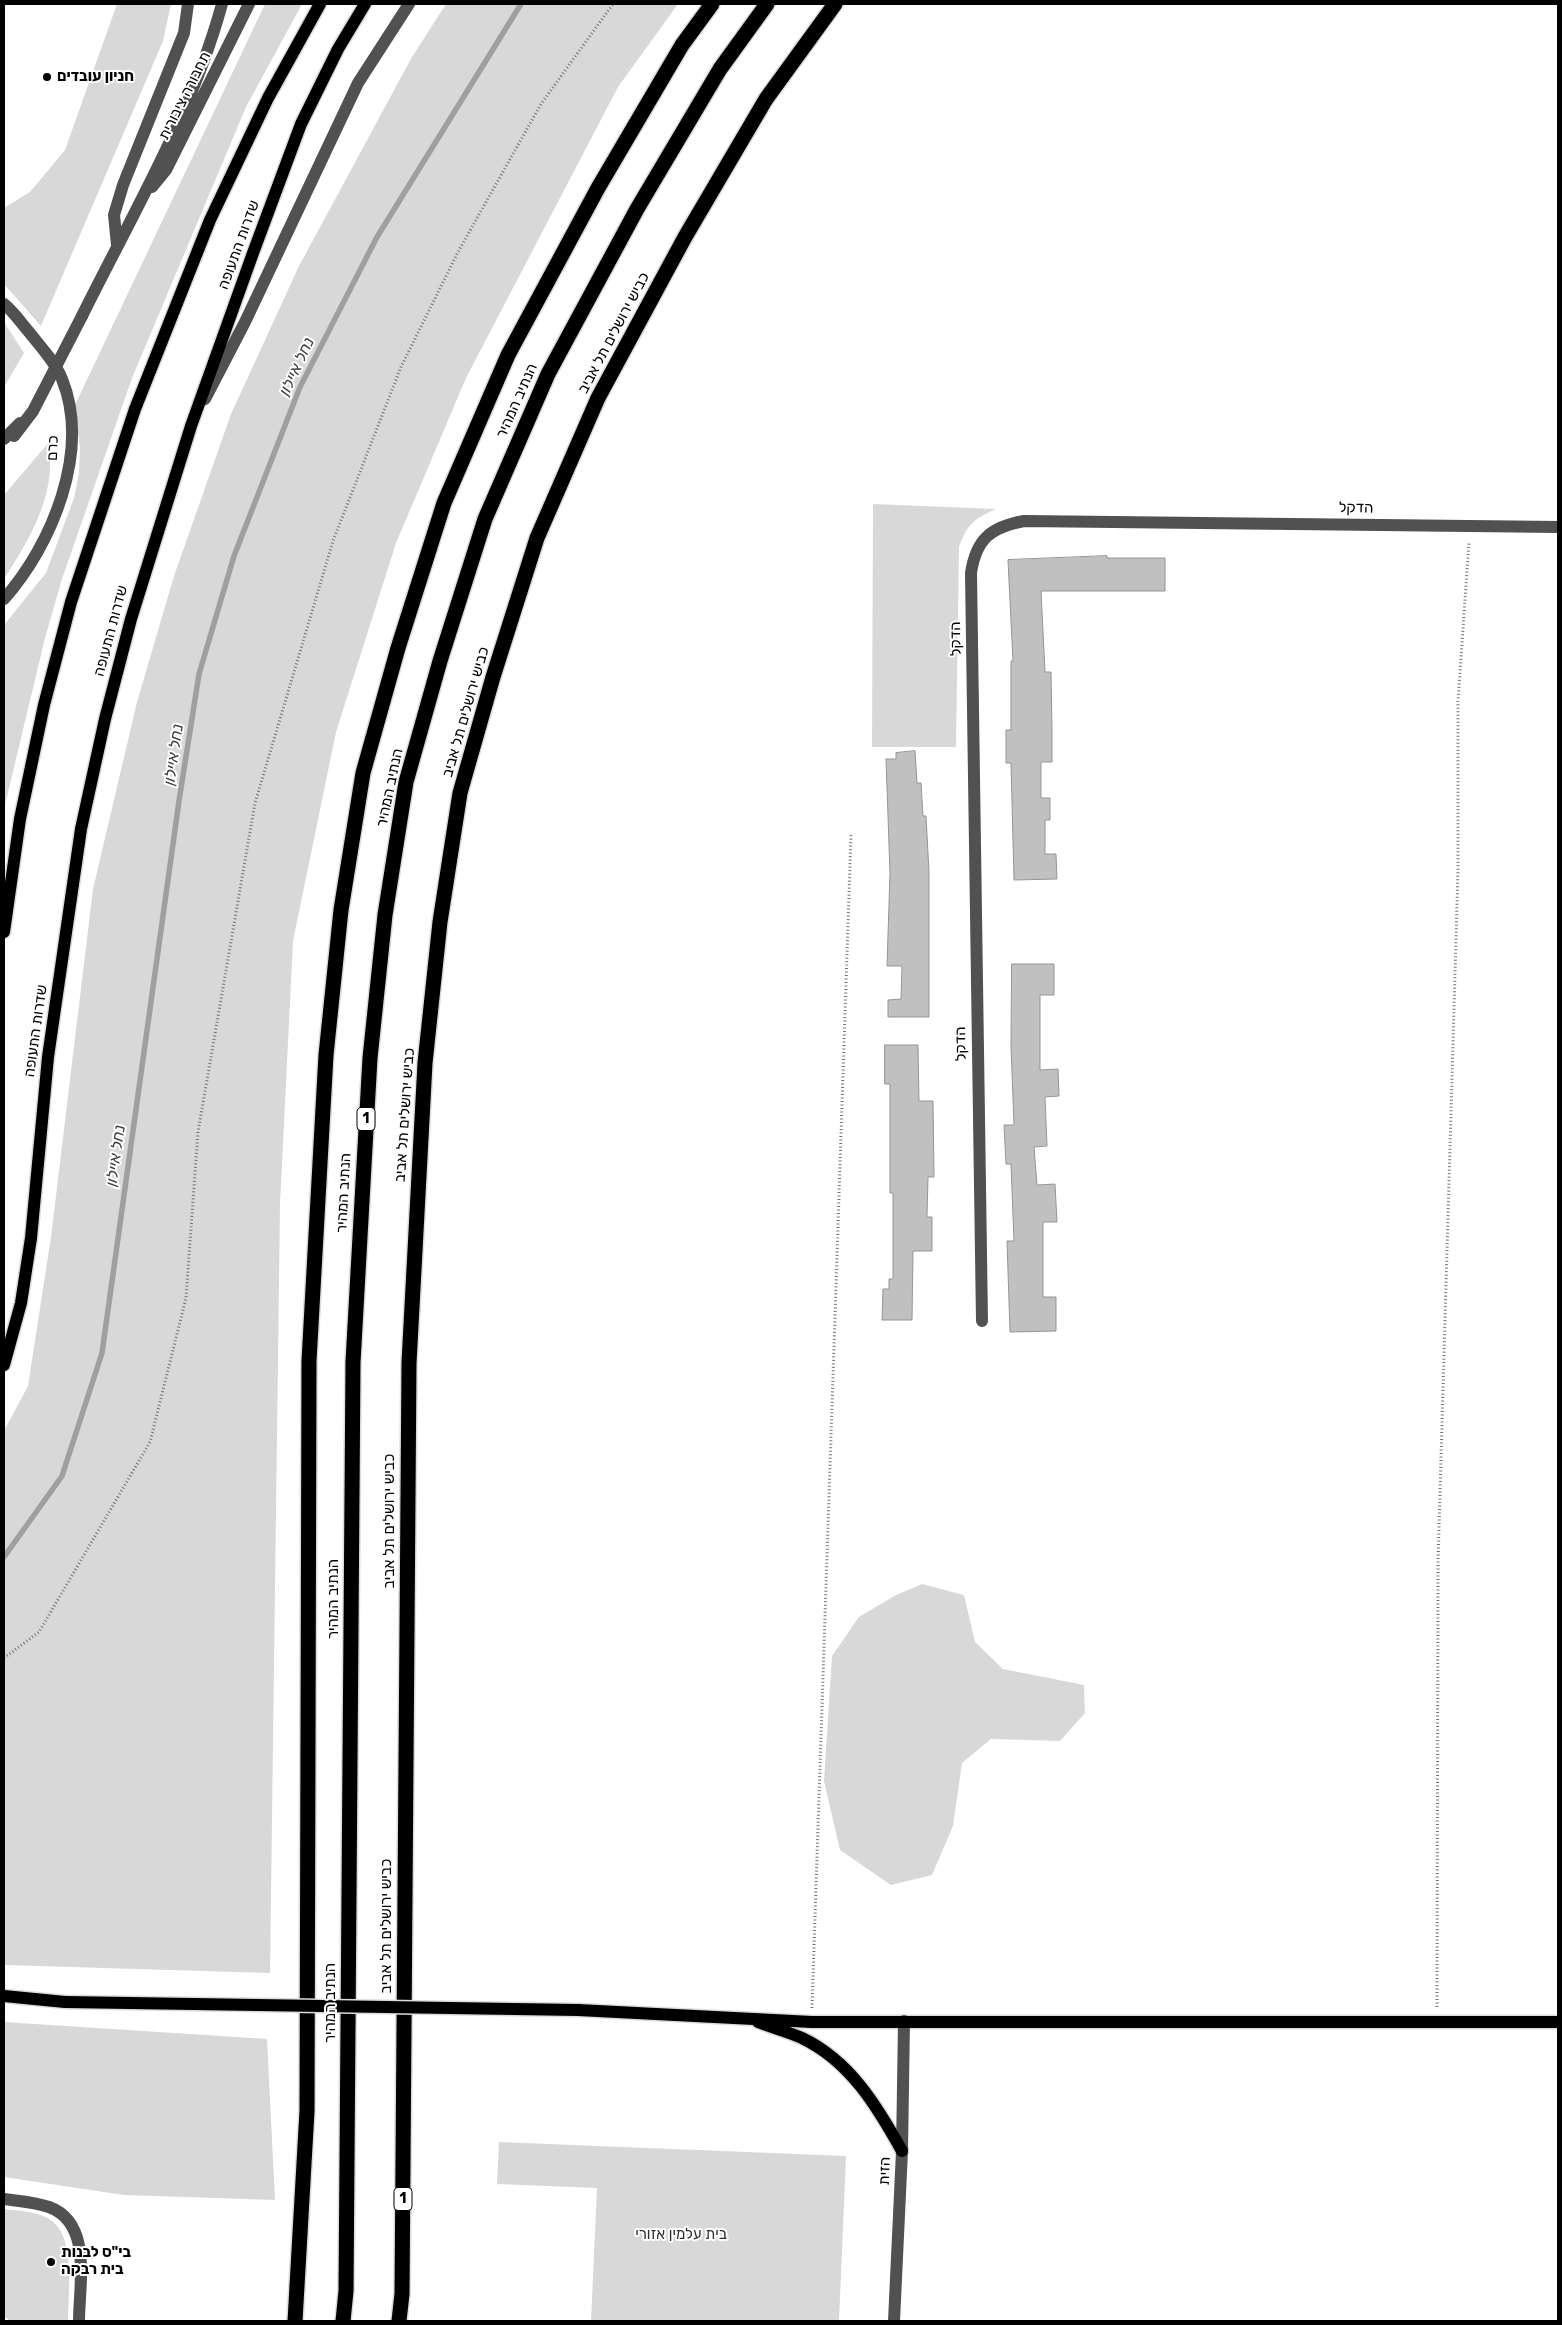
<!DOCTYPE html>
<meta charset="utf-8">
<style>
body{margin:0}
#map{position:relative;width:1562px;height:2325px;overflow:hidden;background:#fff;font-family:Rubik,sans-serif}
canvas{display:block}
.frame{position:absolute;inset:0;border:5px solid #000;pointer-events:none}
</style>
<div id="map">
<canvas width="1562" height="2325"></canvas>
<div class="frame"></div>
</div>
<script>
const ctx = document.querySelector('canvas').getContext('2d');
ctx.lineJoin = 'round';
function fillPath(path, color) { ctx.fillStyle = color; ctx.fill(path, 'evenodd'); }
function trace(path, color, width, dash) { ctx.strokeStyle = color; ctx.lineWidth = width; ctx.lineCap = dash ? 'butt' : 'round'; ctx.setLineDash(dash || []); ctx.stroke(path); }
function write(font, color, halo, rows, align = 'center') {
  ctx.font = font + ' Rubik,Heebo,sans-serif'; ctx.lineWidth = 4; ctx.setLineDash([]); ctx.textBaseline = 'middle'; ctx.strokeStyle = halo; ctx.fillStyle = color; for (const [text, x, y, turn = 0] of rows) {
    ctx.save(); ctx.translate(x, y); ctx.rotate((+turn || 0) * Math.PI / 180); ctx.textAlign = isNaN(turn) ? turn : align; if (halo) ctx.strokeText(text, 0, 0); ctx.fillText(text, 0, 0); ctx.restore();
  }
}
const green = new Path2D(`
 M117,4H171L163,41L41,326L4,284V208L30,192L65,150Z
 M265,4H302L246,107L132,378L62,579L45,638L4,809V625L46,573L74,498L79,473L80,448L75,405Z
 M446,4H678L618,87L466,378L396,543L336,732L293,941L280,1204L270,1973L4,1965V1431L28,1386L51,1237L93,889L137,702L174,576L231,414L299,266L412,57Z
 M4,322L24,353L4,387Z
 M50,441C50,454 51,468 49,480C43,517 24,548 4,579V495Z
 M873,504L996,509C974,519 967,524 959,547L956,747H872Z
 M922,1584L964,1595L975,1642L1003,1669L1084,1685L1085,1713L1060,1741L991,1739L962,1763L953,1826L932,1875L891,1885L840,1850L824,1781L832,1656L859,1617L896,1595Z
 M4,2022L267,2039L275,2200L124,2195L4,2177Z
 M499,2142L846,2156L839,2321H591L597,2188L497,2184Z
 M4,2209C19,2211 39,2211 52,2221C76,2239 68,2294 68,2321H10L4,2316Z`);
const stream = new Path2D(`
 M4,1557L62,1476L102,1353L179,801L199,674L234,556L300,387L377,237L521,4`);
const building = new Path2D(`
 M1107,556V558H1165V591H1041L1045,672H1051L1052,730V762H1041V798H1050V820H1045V854H1056L1057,879L1014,880L1011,763H1006V730H1011V661H1013L1008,560Z
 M915,751L917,783H921L923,816H926L929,872V1017H888V1000L901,999L902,966H887L890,873L886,759H896V753Z
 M1012,964H1054V995H1040V1070L1058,1069L1059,1096L1045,1097L1047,1146L1034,1147L1037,1185L1055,1184L1057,1222H1043V1297H1056V1331L1010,1332L1007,1241H1014L1011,1164H1006L1004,1125H1014L1011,1046Z
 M885,1045H918L919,1101H933L934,1177H928L927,1217H932V1251H913L912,1320H882L883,1289H889V1279H893V1193H890V1084H885Z`);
const path = new Path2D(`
 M4,1658L39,1632L150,1442L186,1298L198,1132L255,803L333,541L401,367L458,252L541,104L613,4
 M1437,2007L1438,1563L1458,870V701L1469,542
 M812,2008L851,834`);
const minor = new Path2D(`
 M152,187L166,170L249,4
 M117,245L114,215L123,185L184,33L188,4
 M4,304C14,312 21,323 29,332C40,346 56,363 62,379C91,451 52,545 4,599
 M82,316C132,215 192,114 222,4
 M205,399L245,322L358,83L409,4
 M4,439L20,423
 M982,1321L971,573C976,539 991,527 1024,521L1558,527
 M4,2199C19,2201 35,2202 49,2207C93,2223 79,2285 79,2321
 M894,2321L902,2151L904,2021`);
const major = new Path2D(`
 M4,932L20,819L44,705L71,602L135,409L210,220L268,98L320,4
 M4,1365L21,1303L31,1238L48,1057L81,829L105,719L131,619L191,426L253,253L301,124L338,49L365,4
 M4,1996L65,2002
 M578,2010L812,2022H1558
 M758,2022C773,2028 788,2032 802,2038C850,2061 877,2106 902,2151`);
const highway = new Path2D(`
 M295,2321L307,2111L309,1361L326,1055L341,910L363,773L398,648L444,503L508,355L598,188L682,45L712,4
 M343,2321L346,2291L353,1362L370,1058L385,915L406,782L440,661L485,519L548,374L637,209L720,69L767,4
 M399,2321L402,2294L409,1363L425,1063L440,922L460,793L493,677L537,538L598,398L685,237L766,99L835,4`);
const minorBridge = new Path2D(`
 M14,436L33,411L82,316`);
const majorBridge = new Path2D(`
 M65,2002L578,2010`);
const markers = [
 [47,77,5,"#000"],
 [51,2262,5,"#000"]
];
const shields = [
 [366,1119,18],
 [403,2199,18]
];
const shieldNames = [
 ["1",366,1119],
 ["1",403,2199]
];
const poiNames = [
 ["חניון עובדים",57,77],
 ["בי\"ס לבנות",61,2253],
 ["בית רבקה",61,2270]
];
const streetNames = [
 ["תחבורה ציבורית",185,96,-63],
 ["שדרות התעופה",239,245,-70],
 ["כביש ירושלים תל אביב",614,333,-62],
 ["הנתיב המהיר",517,401,-66],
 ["כרם",53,448,-87],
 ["הדקל",1356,508,1],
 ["שדרות התעופה",111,631,-75],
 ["הדקל",956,639,-91],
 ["כביש ירושלים תל אביב",466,712,-74],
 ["הנתיב המהיר",390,788,-78],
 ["שדרות התעופה",36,1031,-82],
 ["הדקל",961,1044,-91],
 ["כביש ירושלים תל אביב",405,1115,-86],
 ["הנתיב המהיר",344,1193,-87],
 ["כביש ירושלים תל אביב",390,1521,-90],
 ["הנתיב המהיר",334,1599,-90],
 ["כביש ירושלים תל אביב",387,1926,-90],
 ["הנתיב המהיר",331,2003,-90],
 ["הזית",885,2171,-88]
];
const parkNames = [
 ["בית עלמין אזורי",681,2235]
];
const waterNames = [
 ["נחל איילון",297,367,-65],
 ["נחל איילון",174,755,-82],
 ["נחל איילון",116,1156,-82]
];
fillPath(green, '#d8d8d8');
trace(stream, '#9f9f9f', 5.5);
fillPath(building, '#c0c0c0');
trace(building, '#959595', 1);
trace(major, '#dbdbdb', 15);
trace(highway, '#dbdbdb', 18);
trace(path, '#737373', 3, [1, 2.5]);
trace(minor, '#515151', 12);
trace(major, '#000', 12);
trace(highway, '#000', 15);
trace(majorBridge, '#dbdbdb', 15, []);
trace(minorBridge, '#515151', 12);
trace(majorBridge, '#000', 12);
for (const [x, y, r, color] of markers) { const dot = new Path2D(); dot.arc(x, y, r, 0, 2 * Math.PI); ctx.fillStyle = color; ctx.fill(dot); trace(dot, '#fff', 2); }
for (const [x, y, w] of shields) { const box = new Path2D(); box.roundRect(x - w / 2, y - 11.5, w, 23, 4); ctx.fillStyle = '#fff'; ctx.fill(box); trace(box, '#000', 1); }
write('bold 14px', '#000', null, shieldNames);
write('bold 15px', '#000', '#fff', poiNames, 'left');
write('15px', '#000', '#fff', streetNames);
write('15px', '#2f2f2f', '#fff', parkNames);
write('italic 16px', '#404040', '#fff', waterNames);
</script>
